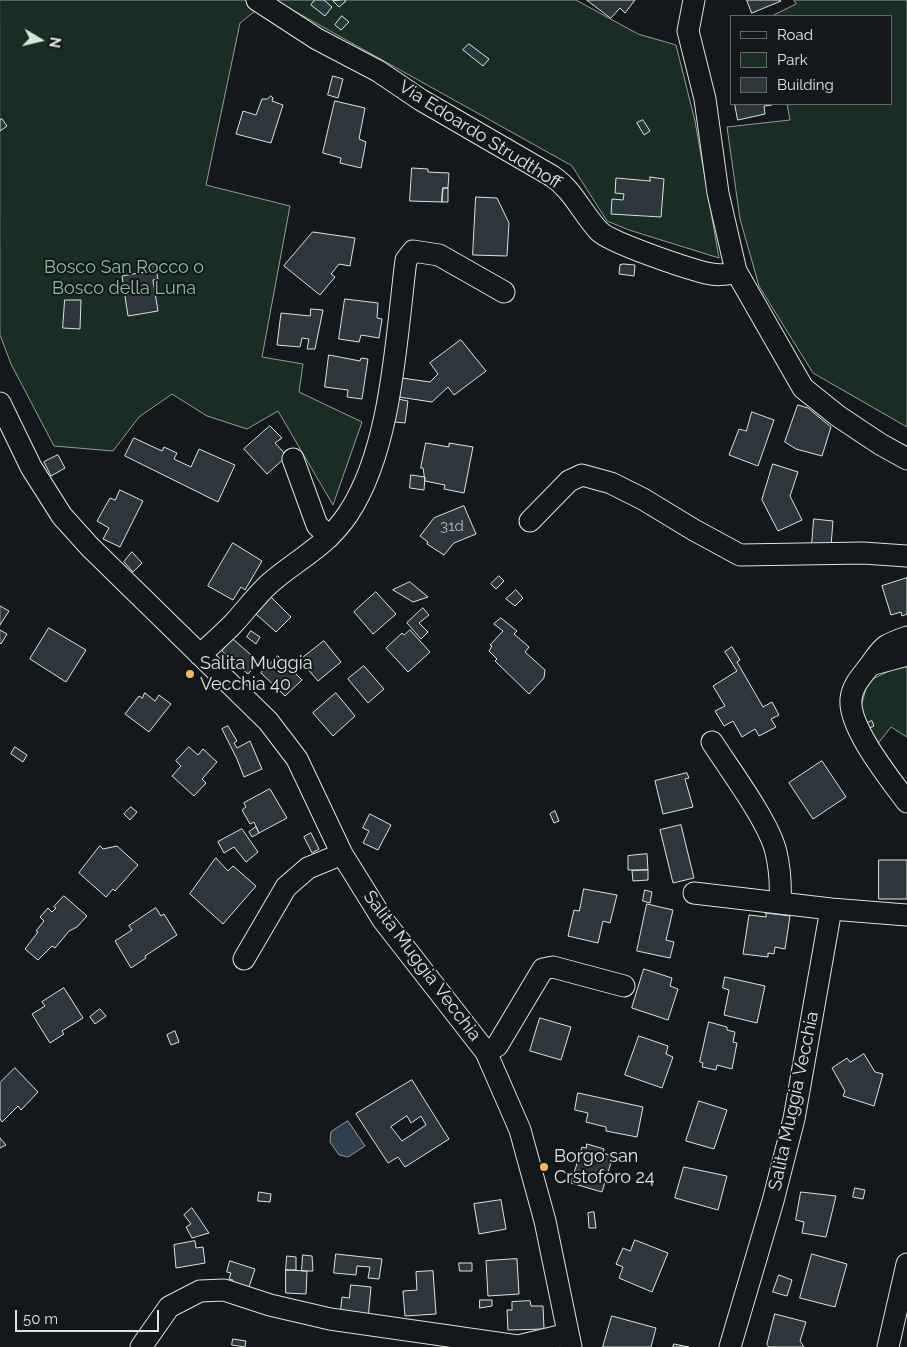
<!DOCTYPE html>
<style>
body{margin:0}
#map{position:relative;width:907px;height:1347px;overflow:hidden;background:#14181c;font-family:Raleway,sans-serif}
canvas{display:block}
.legend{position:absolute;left:730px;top:15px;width:162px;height:90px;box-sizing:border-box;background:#14181c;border:1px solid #626a69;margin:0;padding:6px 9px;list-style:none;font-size:15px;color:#d8e6dc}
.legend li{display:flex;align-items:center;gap:10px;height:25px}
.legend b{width:25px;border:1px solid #626a69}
.north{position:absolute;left:15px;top:15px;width:50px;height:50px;-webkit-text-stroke:4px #14181c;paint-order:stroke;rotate:99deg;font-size:14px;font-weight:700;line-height:20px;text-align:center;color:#d8e6dc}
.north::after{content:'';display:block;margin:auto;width:18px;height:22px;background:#d8e6dc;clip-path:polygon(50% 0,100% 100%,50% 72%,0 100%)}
.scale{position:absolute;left:15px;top:1310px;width:144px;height:22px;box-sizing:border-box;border:2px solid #d8e6dc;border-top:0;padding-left:6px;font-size:15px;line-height:18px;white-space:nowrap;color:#d8e6dc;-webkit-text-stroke:4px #14181c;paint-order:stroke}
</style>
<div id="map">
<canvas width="907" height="1347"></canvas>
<ul class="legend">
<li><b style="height:6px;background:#14181c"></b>Road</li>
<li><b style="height:14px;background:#1a2d24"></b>Park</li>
<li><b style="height:14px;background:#2c363c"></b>Building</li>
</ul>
<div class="north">N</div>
<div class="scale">50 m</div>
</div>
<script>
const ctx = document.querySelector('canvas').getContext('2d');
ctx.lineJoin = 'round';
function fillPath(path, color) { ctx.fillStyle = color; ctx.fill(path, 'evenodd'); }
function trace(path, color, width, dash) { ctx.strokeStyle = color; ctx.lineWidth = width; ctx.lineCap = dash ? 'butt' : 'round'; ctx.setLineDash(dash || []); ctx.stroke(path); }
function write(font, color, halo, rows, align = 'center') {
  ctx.font = font + ' Raleway,sans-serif'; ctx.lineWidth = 4; ctx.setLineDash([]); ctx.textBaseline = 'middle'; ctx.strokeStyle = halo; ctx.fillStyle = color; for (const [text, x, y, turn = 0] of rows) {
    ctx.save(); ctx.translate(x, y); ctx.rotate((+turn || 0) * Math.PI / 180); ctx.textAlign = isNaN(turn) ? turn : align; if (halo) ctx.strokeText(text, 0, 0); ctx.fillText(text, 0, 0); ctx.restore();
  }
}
const green = new Path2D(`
 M0,0H269L240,23L206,185L290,206L262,357L303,364L299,392L362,422L333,505L278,411L247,429L207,416L172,394L139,417L113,451L54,446L11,364L0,335Z
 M275,0H576L638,34L676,45L695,121L719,258L629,230L607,221L572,166Z
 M794,0H907V427L813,373L759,286L740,219L727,127L790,120L787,104H891V16H772L796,4Z
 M907,667V737L891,727L876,746L860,711L868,681L896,668Z`);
const water = new Path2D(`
 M348,1121L365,1146L348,1157L339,1155L330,1142L331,1132Z`);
const building = new Path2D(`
 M315,0H324L332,7L325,16L311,5Z
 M344,0L346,1L339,7L333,1Z
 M587,0H635L625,13L620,8L611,18Z
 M747,0H780L781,1L752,13Z
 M342,16L349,22L341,30L335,25Z
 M469,44L489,59L483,66L463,50Z
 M333,76L343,79L338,98L328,95Z
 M271,96L273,98L272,101L283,105L271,143L236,134L243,111L256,115L262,99H267Z
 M335,101L365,108L359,139L366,142L361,168L340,163L341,158L323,153Z
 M735,104H772V105L764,106L765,114L738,120Z
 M2,119L7,126L0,131V120Z
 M643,120L650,131L644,135L637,123Z
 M412,168L428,169V172L449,173L448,188H443L442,202L410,201Z
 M650,177L664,179L661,217L611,214L612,199L623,200L624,194L615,193L616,178L650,181Z
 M443,188H448V202H442Z
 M476,197L497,198L509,223L507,256L473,255Z
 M313,232L355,238L350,266L339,264L331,274L335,277L320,295L284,266Z
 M624,264L635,265L634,276L619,274L620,265Z
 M155,266L158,279L153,280L158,311L128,316L122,276L145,272V268Z
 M345,299L378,303L377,318L382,319L379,338L361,335L359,342L339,339Z
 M65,300H81L80,329L63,328Z
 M311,309L323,310L315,349H307L309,339L302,338L300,347L277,345L281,313L310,316Z
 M461,340L486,371L454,395L448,387L432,402L399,397L402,378L430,382L438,374L430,363Z
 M329,355L360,361L361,358L368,359L362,399L347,397L348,390L325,387Z
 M398,399L408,401L405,423L395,422Z
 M798,405L808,408L831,427L822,456L796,449L785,442Z
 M752,412L774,420L758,466L729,455L739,429L746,431Z
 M270,426L282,438L275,443L287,456L267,474L244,449Z
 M134,438L162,451L164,447L177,453L174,459L191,467L199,449L235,465L218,502L125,456Z
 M426,443L449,447V443L473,447L464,493L444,489L445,485L425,481L423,468H421Z
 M58,455L65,468L51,476L44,462Z
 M773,464L798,472L790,496L802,520L778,531L762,500Z
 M411,475L425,477L424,490L410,488Z
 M120,490L143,501L120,547L103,539L109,528L97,521L110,498L115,500Z
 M464,506L476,534L454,543L444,555L427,544L428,542L420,536L434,518Z
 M814,519L833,521L831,546L812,545Z
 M233,543L262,561L245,590L241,587L233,600L208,586Z
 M132,552L142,563L133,572L124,562Z
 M499,576L504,581L496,589L491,584Z
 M907,578V614L902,616L901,612L891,615L882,586Z
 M410,582L428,597L413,602L393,590Z
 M516,590L523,598L515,606L506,599Z
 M376,592L396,614L373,634L354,612Z
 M271,597L291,617L276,632L256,614L260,610L257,607L262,602L265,604Z
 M0,606L9,611L0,625Z
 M423,608L429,615L419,623L428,632L421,639L407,623Z
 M501,618L517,631L514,634L529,647L525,652L545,670L544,678L529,694L495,661L497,659L489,651L492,646L490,645L503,631L494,624Z
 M49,628L86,650L66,682L30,659Z
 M0,630L7,634L1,644L0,643Z
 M410,630L430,652L408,672L386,648L402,633L404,635Z
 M251,631L260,637L256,644L247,637Z
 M233,639L259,662L248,674L222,651Z
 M324,641L341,662L318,681L300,660Z
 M732,647L740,660L737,662L763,707L772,702L779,715L771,719L776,727L759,736L755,729L742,737L733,721L724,726L715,711L725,706L713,686L737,671L725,652Z
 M278,656L302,680L285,696L261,673Z
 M364,666L384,689L368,703L348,679Z
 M145,693L155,701L159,695L171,704L149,732L125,714L139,696L142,698Z
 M336,693L355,716L333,736L313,713Z
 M872,721L874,726L870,728L867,723Z
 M228,726L237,741L234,743L237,748L250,741L262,769L244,777L237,759L222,729Z
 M15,747L27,755L23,762L11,754Z
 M189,747L198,755L203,749L217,762L202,779L206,783L194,796L172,776L181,766L176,761Z
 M822,761L846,797L813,819L789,783Z
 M687,773L689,778L685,779L693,807L663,814L655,781Z
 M270,789L287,818L259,833L254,822L250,824L242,810L246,807L244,803Z
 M131,807L137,812L130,820L124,814Z
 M555,811L559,821L554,823L550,814Z
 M370,814L391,825L378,850L363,843L369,831L363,828Z
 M681,825L694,878L673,883L660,830Z
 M256,827L259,833L252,837L249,832Z
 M242,829L258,852L246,862L234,847L224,853L218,842Z
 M311,833L319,849L312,853L304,837Z
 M100,846L103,849L117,846L138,865L115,891L113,889L106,897L79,873Z
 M647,854L648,870H628V856Z
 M216,858L228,871L233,866L256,886L223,924L190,894Z
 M879,860H907V899H879Z
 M648,870V880L633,881L632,871Z
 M584,889L617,895L610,923L603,921L598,943L568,936L574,910L579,911Z
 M645,890L652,892L650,903L643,901Z
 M64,896L87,916L77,927L69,931L55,948L52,946L38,960L25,949L38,932L36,931L44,921L40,917L48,908L52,912L56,908L54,907Z
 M647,904L673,910L666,940L674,942L670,958L637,951Z
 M156,908L161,916L164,914L177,935L145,956L146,958L131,968L115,941L132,930L129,926Z
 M766,913L790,916L785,949L775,947L774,954L768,953V957L743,954L749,915L766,917Z
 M644,969L672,978L670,986L678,989L668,1020L632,1008Z
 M725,977L765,986L757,1023L724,1015L729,990L723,988Z
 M64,988L83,1018L62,1031L64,1034L50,1043L32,1014L45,1006L42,1002Z
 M100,1009L106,1016L95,1024L90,1017Z
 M540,1018L571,1027L561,1060L530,1051Z
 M709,1022L727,1027V1030L735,1032L733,1042L737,1043L732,1069L717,1065L716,1070L702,1067L703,1063L700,1062Z
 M175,1031L179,1042L171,1045L167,1035Z
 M639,1036L668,1046L666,1054L673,1057L662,1088L625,1075Z
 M864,1054L875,1072L883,1074L874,1106L843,1096L845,1091L832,1068L847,1058L850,1062Z
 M15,1068L38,1092L21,1110L18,1106L2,1122L0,1119V1083Z
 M412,1080L449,1139L405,1167L398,1157L388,1163L356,1114ZM407,1116L411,1123L421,1116L426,1125L402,1141L391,1127Z
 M578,1093L643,1107L637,1137L606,1131V1127L586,1122L588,1113L575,1110Z
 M699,1101L727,1110L714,1149L686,1141Z
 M0,1138L6,1145L0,1148Z
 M587,1144L604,1149L603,1153L613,1156L602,1192L571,1183L582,1147L586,1148Z
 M684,1167L727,1176L718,1210L675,1198Z
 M855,1188L865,1190L863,1199L853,1197Z
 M259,1192L271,1194L270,1202L258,1201Z
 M801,1192L836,1196L826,1237L802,1233L804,1222L796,1220Z
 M501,1200L506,1229L479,1234L474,1204Z
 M192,1208L209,1233L192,1238L186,1227L191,1224L184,1215Z
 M594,1212L596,1228H589L588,1213Z
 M635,1240L668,1253L652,1292L619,1278L623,1267L616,1264L623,1248L630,1251Z
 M195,1241L196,1248L203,1247L205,1263L176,1268L174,1245Z
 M336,1254L382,1259L379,1279L368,1278L370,1267L357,1266L356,1275L334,1273Z
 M812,1254L847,1264L835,1307L800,1298Z
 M303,1255L312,1256L313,1271H302Z
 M287,1256L296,1257V1270H286Z
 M517,1259L519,1294L488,1296L486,1261Z
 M230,1261L255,1269L247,1293L230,1288L233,1280L229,1279L231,1273L227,1272Z
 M459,1263H472V1271H460Z
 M286,1270L307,1271L306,1294L286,1293Z
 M433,1271L436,1314L405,1316L403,1291L417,1290L416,1272Z
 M779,1275L792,1280L787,1296L773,1292Z
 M351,1285L371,1287L368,1319L340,1316L342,1297L349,1298Z
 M480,1300H492V1306L480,1308Z
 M530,1301L531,1306H543L544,1329L508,1330L507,1310H512V1302Z
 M775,1314L806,1322L800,1341L804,1347H769L767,1345Z
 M612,1316L656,1328L651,1347H603Z
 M233,1339L246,1341L245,1347L232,1345Z
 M674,1344L689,1347H673Z`);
const minor = new Path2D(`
 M257,0L317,39L378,71L421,100L552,176C573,190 582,213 599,231C611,243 686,268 706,273C714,275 729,276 736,271
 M694,0L688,31L705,99L718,193L736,271L803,388L838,416L880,444L907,459
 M0,403L31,467L62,516L90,547L268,721L297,759L342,854L383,920L486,1052L520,1130L545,1221L571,1347
 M293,459L317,525L329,537
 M530,521L569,481L582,475L611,483L643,499L694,530L740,555L863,553L907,556
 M907,637C879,647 884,647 867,669C860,678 852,687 851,699C848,727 890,779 907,802
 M200,655C211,645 222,635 233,624C245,611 256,596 269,584C296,560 326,547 348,514C392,448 396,338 406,260L413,251L439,255L504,292
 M870,665L907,655
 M712,742C730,770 769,822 776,852C780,869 781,885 780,902
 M694,893L831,909L907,915
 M244,959L286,887L308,868L342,854
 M486,1052L497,1046L543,969L553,967L624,986
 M141,1347L169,1307L200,1291L224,1290L270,1305L330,1319L518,1346L568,1334
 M730,1347L773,1201L794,1119L831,909
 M888,1347L907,1264`);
const markers = [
 [190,674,5,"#ffb74d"],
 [544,1167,5,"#ffb74d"]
];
const numberNames = [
 ["31d",452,526]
];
const streetNames = [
 ["Via Edoardo Strudthoff",480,135,32],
 ["Salita Muggia Vecchia",422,966,53],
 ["Salita Muggia Vecchia",794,1101,-78]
];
const parkNames = [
 ["Bosco San Rocco o",124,268],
 ["Bosco della Luna",124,289]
];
const poiNames = [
 ["Salita Muggia",200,664],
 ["Vecchia 40",200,685],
 ["Borgo san",554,1157],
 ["Crstoforo 24",554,1178]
];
fillPath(green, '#1a2d24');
trace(green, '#939e99', 1);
fillPath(water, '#2f3f4d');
trace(water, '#939e99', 1);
fillPath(building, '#2c363c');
trace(building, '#d8e6dc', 1);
trace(minor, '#d8e6dc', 23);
trace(minor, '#14181c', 21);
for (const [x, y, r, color] of markers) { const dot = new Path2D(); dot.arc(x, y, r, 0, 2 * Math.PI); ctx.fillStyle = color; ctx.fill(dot); trace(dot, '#14181c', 2); }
write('15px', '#adbab4', null, numberNames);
write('18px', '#d8e6dc', '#14181c', streetNames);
write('18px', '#8ac095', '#14181c', parkNames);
write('18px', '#d8e6dc', '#14181c', poiNames, 'left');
</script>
